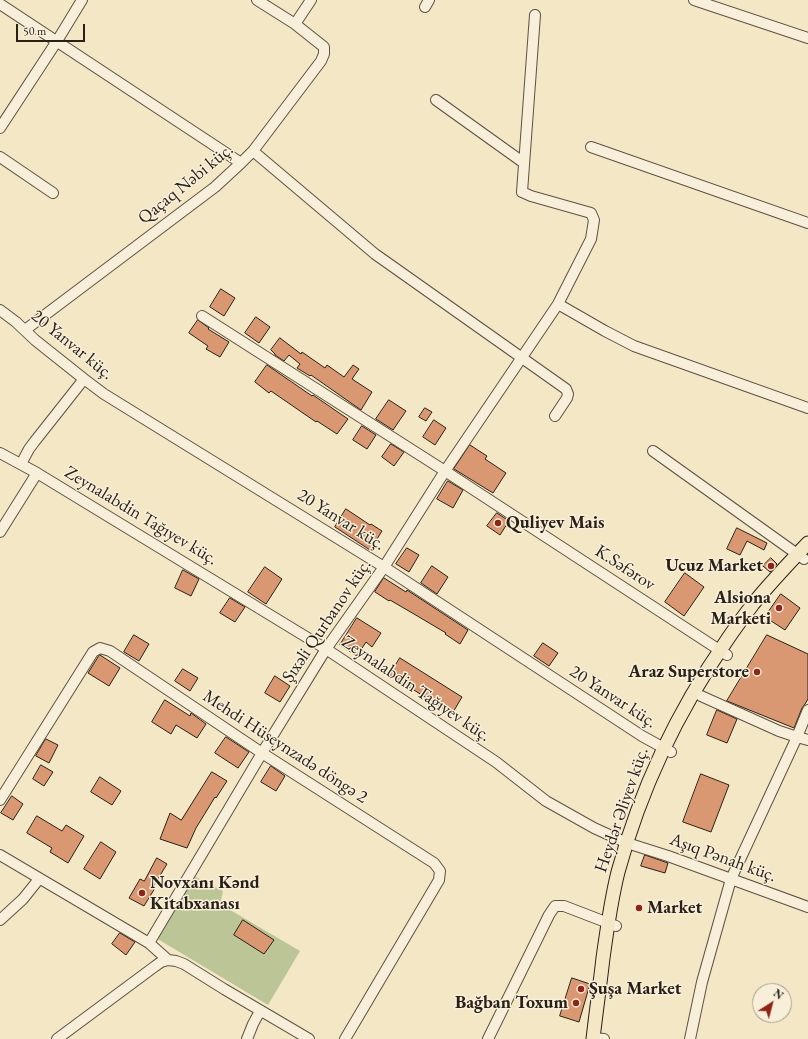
<!DOCTYPE html>
<meta charset="utf-8">
<style>
body{margin:0}
#map{position:relative;width:808px;height:1039px;overflow:hidden;background:#f4e7c6;font-family:"EB Garamond",serif}
canvas{display:block}
.north{position:absolute;left:752px;top:983px;width:40px;height:40px;box-sizing:border-box;background:#f8efda;border:1px solid #a59d8c;border-radius:50%;rotate:36deg;font-size:11px;font-weight:700;line-height:16px;text-align:center;color:#292117}
.north::after{content:'';display:block;margin:auto;width:14px;height:18px;background:#8f2418;clip-path:polygon(50% 0,100% 100%,50% 72%,0 100%)}
.scale{position:absolute;left:16px;top:24px;width:69px;height:18px;box-sizing:border-box;border:2px solid #292117;border-top:0;padding-left:5px;font-size:12px;line-height:14px;white-space:nowrap;color:#292117;-webkit-text-stroke:3px #f8efda;paint-order:stroke}
</style>
<div id="map">
<canvas width="808" height="1039"></canvas>
<div class="north">N</div>
<div class="scale">50 m</div>
</div>
<script>
const ctx = document.querySelector('canvas').getContext('2d');
ctx.lineJoin = 'round';
function fillPath(path, color) { ctx.fillStyle = color; ctx.fill(path, 'evenodd'); }
function trace(path, color, width, dash) { ctx.strokeStyle = color; ctx.lineWidth = width; ctx.lineCap = dash ? 'butt' : 'round'; ctx.setLineDash(dash || []); ctx.stroke(path); }
function write(font, color, halo, rows, align = 'center') {
  ctx.font = font + ' "EB Garamond",serif'; ctx.lineWidth = 3; ctx.setLineDash([]); ctx.textBaseline = 'middle'; ctx.strokeStyle = halo; ctx.fillStyle = color; for (const [text, x, y, turn = 0] of rows) {
    ctx.save(); ctx.translate(x, y); ctx.rotate((+turn || 0) * Math.PI / 180); ctx.textAlign = isNaN(turn) ? turn : align; if (halo) ctx.strokeText(text, 0, 0); ctx.fillText(text, 0, 0); ctx.restore();
  }
}
const green = new Path2D(`
 M194,876L223,891L220,904L300,951L268,1005L156,938Z`);
const building = new Path2D(`
 M221,289L235,298L224,316L210,307Z
 M256,317L270,327L259,343L245,333Z
 M198,320L209,328L208,329L229,342L220,357L206,349L208,346L189,333Z
 M280,338L301,354L302,352L325,368L327,365L344,377L353,365L359,369L352,379L372,392L361,410L311,375L310,376L297,368L300,364L289,355L284,361L275,355V354L271,350Z
 M267,365L312,396L313,395L348,419L337,434L317,421L316,422L271,391L269,393L255,382Z
 M389,400L406,411L393,430L376,419Z
 M425,408L432,412L426,421L419,417Z
 M434,420L446,428L435,445L423,437Z
 M362,426L376,435L367,449L353,440Z
 M391,444L404,452L394,466L382,457Z
 M470,445L487,456L485,459L506,473L493,493L454,469Z
 M448,481L463,490L453,508L437,499Z
 M346,509L370,525L371,524L382,531L370,550L335,527Z
 M497,513L509,521L500,535L487,526Z
 M737,528L767,543L764,550L747,541L740,555L727,549Z
 M407,548L419,555L409,572L396,564Z
 M771,558L777,564L770,572L763,566Z
 M432,566L448,577L437,594L421,583Z
 M265,567L282,579L266,604L248,592Z
 M183,570L199,579L191,596L175,588Z
 M685,573L704,587L684,616L665,602Z
 M384,578L406,592L407,590L468,630L460,644L445,634L446,633L414,614L390,600L389,601L375,592Z
 M781,594L800,608L785,630L765,617Z
 M230,598L245,607L235,622L220,613Z
 M357,618L381,633L372,647L366,642L357,656L340,645Z
 M134,635L149,644L139,661L124,652Z
 M767,635L808,654V699L805,704L802,708L794,728L727,701Z
 M543,643L558,653L549,666L534,656Z
 M100,655L120,668L109,686L88,673L98,657Z
 M400,658L462,697L452,714L390,675Z
 M183,669L198,678L190,691L175,681Z
 M275,676L290,686L280,702L265,693Z
 M165,700L190,716L191,713L206,724L197,738L176,725L171,734L152,722Z
 M717,710L737,719L727,743L707,735Z
 M226,737L249,752L238,768L215,753Z
 M46,739L58,745L49,763L36,756Z
 M41,765L53,772L44,786L33,779Z
 M271,766L285,776L276,791L261,782Z
 M212,772L227,781L216,798L215,797L196,828L187,848L160,839L170,813L181,820Z
 M701,774L729,785L711,832L683,822Z
 M100,777L121,791L112,805L91,792Z
 M12,796L23,804L13,820L1,813Z
 M37,816L62,831L66,825L84,836L68,863L50,852L52,848L27,833Z
 M101,842L116,852L100,879L84,869Z
 M645,855L668,863L665,873L641,866Z
 M157,858L167,864L153,887L155,888L144,906L129,898L140,879L144,881Z
 M243,920L274,940L264,954L234,935Z
 M120,933L135,942L126,955L112,944Z
 M572,978L590,984L579,1022L560,1016Z`);
const minor = new Path2D(`
 M257,0L295,24
 M694,0L808,38
 M0,4L241,163
 M425,7L429,0
 M436,100L524,163
 M0,128L57,41L82,0
 M591,147L808,223
 M253,151L375,254L566,389L568,394L567,398L555,416
 M0,157L53,193
 M558,304L605,331L634,346L808,408
 M0,310L16,322L35,340L84,379L104,394L384,567L642,736L671,752
 M202,316L445,471L727,655
 M25,330L215,187L241,163L253,151L321,61L324,54V47L295,24L311,0
 M653,451L804,559
 M0,453L37,473L326,649L496,762L546,801L594,828L627,843L668,856L808,907
 M21,464L29,449L35,441L84,379
 M0,532L37,473
 M701,696L779,731L797,737L808,740
 M0,800L93,652L100,648L110,651L262,753L434,863L440,871L439,880L345,1039
 M0,855L149,943L168,960L176,961L184,964L224,989L309,1039
 M0,920L23,899L39,879
 M149,943L262,753L326,649L384,567L445,471L558,304L591,239L594,220L591,213L531,196L522,192L535,15
 M593,1038L604,1039
 M57,1039L154,967L161,962L168,960
 M247,1039L253,1024L260,1011
 M488,1039L549,915L555,906H564L616,926
 M690,1039L702,982L731,879L797,737L808,710`);
const major = new Path2D(`
 M593,1039C596,1012 600,985 603,958C607,929 611,900 618,872C641,787 677,712 727,640C735,628 744,616 753,604C770,583 789,563 808,543`);
const markers = [
 [498,523,4,"#8f2418"],
 [771,566,4,"#8f2418"],
 [779,608,4,"#8f2418"],
 [757,672,4,"#8f2418"],
 [142,893,4,"#8f2418"],
 [639,908,4,"#8f2418"],
 [581,989,4,"#8f2418"],
 [576,1003,4,"#8f2418"]
];
const streetNames = [
 ["Qaçaq Nəbi küç.",186,184,-39],
 ["20 Yanvar küç.",72,345,39],
 ["Zeynalabdin Tağıyev küç.",141,516,31],
 ["20 Yanvar küç.",341,520,32],
 ["K.Səfərov",625,568,33],
 ["Şıxəli Qurbanov küç.",327,621,-56],
 ["Zeynalabdin Tağıyev küç.",416,689,34],
 ["20 Yanvar küç.",613,697,33],
 ["Mehdi Hüseynzadə döngə 2",285,747,33],
 ["Heydər Əliyev küç.",622,810,-71],
 ["Aşıq Pənah küç.",723,858,20]
];
const poiNames = [
 ["Quliyev Mais",506,523],
 ["Ucuz Market",763,566,"right"],
 ["Alsiona",771,598,"right"],
 ["Marketi",771,619,"right"],
 ["Araz Superstore",749,672,"right"],
 ["Novxanı Kənd",150,883],
 ["Kitabxanası",150,904],
 ["Market",647,908],
 ["Şuşa Market",589,989],
 ["Bağban Toxum",568,1003,"right"]
];
fillPath(green, '#bbc595');
fillPath(building, '#da9872');
trace(building, '#292117', 1);
trace(minor, '#5c5243', 12);
trace(major, '#292117', 15);
trace(minor, '#f8efda', 10);
trace(major, '#f4e7c6', 13);
for (const [x, y, r, color] of markers) { const dot = new Path2D(); dot.arc(x, y, r, 0, 2 * Math.PI); ctx.fillStyle = color; ctx.fill(dot); trace(dot, '#f8efda', 1.5); }
write('18px', '#292117', '#f8efda', streetNames);
write('bold 18px', '#292117', '#f8efda', poiNames, 'left');
</script>
